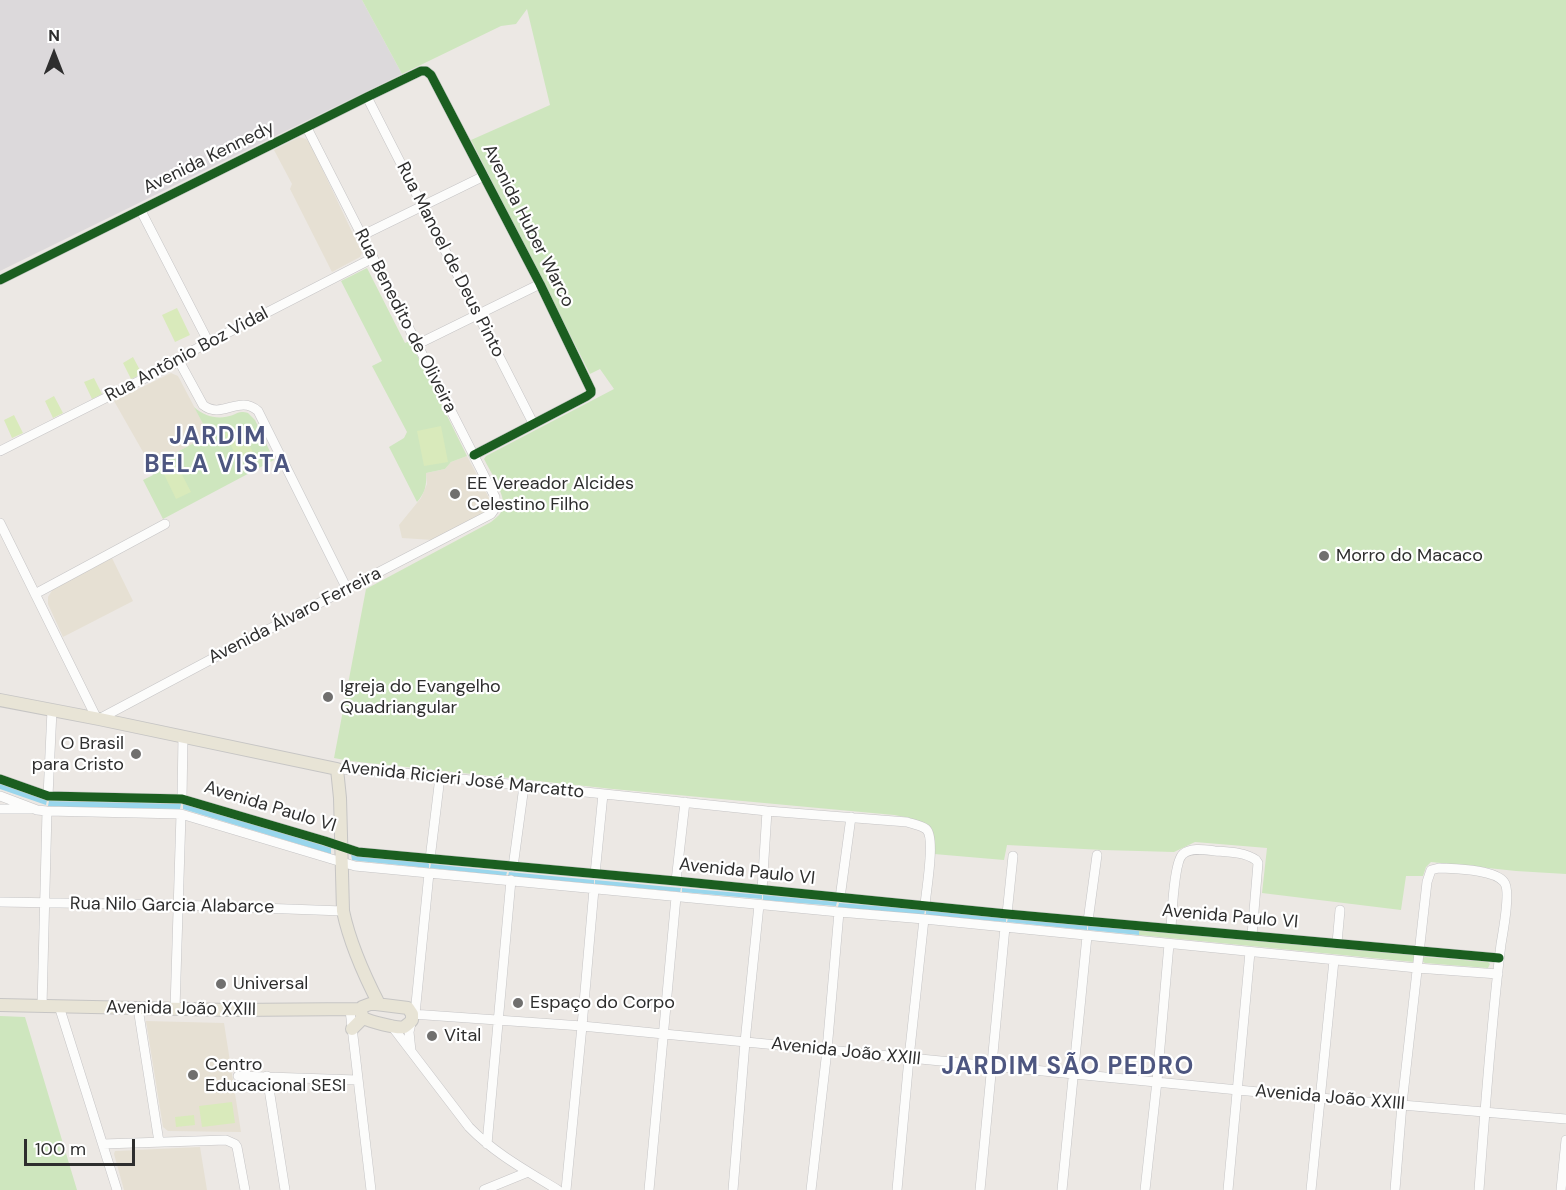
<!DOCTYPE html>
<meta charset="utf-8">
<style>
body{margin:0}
#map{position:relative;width:1566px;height:1190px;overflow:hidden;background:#ece8e4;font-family:"DM Sans",sans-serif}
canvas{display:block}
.north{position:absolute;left:24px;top:24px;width:60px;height:60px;-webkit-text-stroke:4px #fff;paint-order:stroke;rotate:0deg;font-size:16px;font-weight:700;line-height:24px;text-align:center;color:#2e2e2e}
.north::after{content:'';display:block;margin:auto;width:21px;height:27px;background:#2e2e2e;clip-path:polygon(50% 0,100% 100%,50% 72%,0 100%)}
.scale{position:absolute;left:24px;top:1139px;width:111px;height:27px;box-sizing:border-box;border:3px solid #2e2e2e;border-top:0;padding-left:8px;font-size:18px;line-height:21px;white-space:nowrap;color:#2e2e2e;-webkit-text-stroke:4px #fff;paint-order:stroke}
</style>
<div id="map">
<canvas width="1566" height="1190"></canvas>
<div class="north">N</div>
<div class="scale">100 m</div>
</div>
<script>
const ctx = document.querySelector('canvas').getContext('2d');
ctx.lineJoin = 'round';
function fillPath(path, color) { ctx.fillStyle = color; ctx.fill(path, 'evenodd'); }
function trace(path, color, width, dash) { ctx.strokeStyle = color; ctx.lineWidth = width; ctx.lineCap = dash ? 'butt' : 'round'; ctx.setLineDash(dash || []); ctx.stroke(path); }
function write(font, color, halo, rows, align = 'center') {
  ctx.font = font + ' "DM Sans",sans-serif'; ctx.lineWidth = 4.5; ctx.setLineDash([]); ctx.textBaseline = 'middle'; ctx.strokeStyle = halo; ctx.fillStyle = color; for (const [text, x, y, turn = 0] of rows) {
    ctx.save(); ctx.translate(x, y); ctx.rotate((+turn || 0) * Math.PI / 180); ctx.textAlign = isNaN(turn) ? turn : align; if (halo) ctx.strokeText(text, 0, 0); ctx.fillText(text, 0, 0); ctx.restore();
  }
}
const industrial = new Path2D(`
 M0,0H362L402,74L0,271Z`);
const education = new Path2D(`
 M299,137L306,139L310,143L362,253L360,257L332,272L290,189L292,184L274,150Z
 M171,373L178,376L209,435L151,466L114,401Z
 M467,456L490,500L491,504L490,509L433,540L402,538L399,525L421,498L427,484L426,473L445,469L451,462Z
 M112,558L133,601L63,637L48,604V597L53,589Z
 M146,1021L224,1023L241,1132L168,1131L163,1127Z
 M200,1147L207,1190H124L114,1154L115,1151Z`);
const green = new Path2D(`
 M362,0H1566V874L1516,871L1431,862L1426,867L1423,876H1406L1401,910L1262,893L1267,848L1195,842L1174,852L1103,850L1007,845L1004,860L934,854V840L931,830L905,817L894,815L613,789L350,761L334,758L366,589L491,522C497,517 502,514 503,506C505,494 490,471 484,459L486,456L614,389L600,369L590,374L471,140L550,105L527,9L516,24L501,26L402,74Z
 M367,268L405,343L410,341L467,456L451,462L445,469L426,473C427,485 425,493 417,502L389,447L404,438L407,432L372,366L382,361L341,281Z
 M194,407C205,417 219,420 233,415C239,412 241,411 248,413L255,420L274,460L163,519L143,480L153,475L149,467L209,435Z
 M1139,930L1414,955L1415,956L1414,962L1139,935Z
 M1425,957L1488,962L1490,964L1488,968L1425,963L1423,962V958Z
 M0,1016L25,1017L77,1190H0Z`);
const pitch = new Path2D(`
 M177,308L190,335L175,342L162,315Z
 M133,357L142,374L131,379L123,363Z
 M94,378L102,394L92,399L84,382Z
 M54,396L63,413L53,418L45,401Z
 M14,415L23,433L12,438L4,420Z
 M441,426L448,462L424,466L417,431Z
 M240,427L254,454L239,461L225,434Z
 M176,463L191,492L176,499L162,470Z
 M232,1102L235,1123L202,1127L199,1106Z
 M194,1115L195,1125L176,1127L175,1117Z`);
const water = new Path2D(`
 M0,784L47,800L46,805L0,789Z
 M49,801L181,804L180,809L55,807L48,806Z
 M183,804L195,806L331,848V854L183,809Z
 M351,854L356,856L429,863V868L359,861L352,860Z
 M431,864L507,872L506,876L430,868Z
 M509,872L594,880V884L508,876Z
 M595,880L681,888L680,892L595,884Z
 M682,888L762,895V899L682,892Z
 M763,895L837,902L836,906L763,900Z
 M839,903L925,910L924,915L838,907Z
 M926,910L1006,918V922L926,915Z
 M1008,918L1087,925V930L1007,922Z
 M1088,925L1139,930V935L1088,930Z`);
const minor = new Path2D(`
 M367,97L533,423
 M141,211L209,343
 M361,236L484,176
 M0,280L367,97L421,71H426L431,75L540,284L591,390V393L587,396L474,455
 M418,344L540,284
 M179,361L203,405C222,420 239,394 258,411L347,589
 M0,451L179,361L194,350L373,258
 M0,523L97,719
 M35,594L165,524
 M99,719L223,653L491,514L496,507L495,497L307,128
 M337,769L394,772L767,811L907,822C913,824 921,825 926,829C936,837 926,891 925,905
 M0,779L48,796L182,799L325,841L358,852L676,881L1007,914L1499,958
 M0,796L37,810L47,811L181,814L355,866L839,912L924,919L1417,968L1498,974
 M48,796L52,710
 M182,799L183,736
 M0,809H31
 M430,859L440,777
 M513,867L524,786
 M595,874L603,794
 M676,881L685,802
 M762,890L767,811
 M840,898L851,817
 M0,902L178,905L343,911
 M1007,914L1013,856
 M1088,921L1097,855
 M1171,928C1172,915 1174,861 1183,854C1191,847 1206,850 1215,851C1228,852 1245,852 1256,860L1258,863L1252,935
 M1337,943L1340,910
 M42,1006L47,811
 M59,1006L117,1190
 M138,1008L159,1142
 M175,1009L181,814
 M350,1010L371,1190
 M412,1014L582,1026L1320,1098L1566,1119
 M415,1014L429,873
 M411,1023L409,1032L411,1051
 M391,1025L469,1127C494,1153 527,1171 558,1190
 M238,1076L357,1080
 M267,1076L285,1190
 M103,1144L226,1140L235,1144L237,1147L245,1190
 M487,1144L511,880
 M484,1190L528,1172
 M566,1190L582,1026L594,889
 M649,1190L676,897
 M733,1190L745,1042L759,905
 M811,1190L827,1050L839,912
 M897,1190L909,1058L924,919
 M980,1190L1005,927
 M1062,1190L1087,936
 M1145,1190L1157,1081L1169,944
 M1228,1190L1250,952
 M1311,1190L1334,960
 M1395,1190L1402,1104L1427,882L1431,870L1439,868C1455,869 1494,869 1504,882C1511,890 1503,932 1501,944C1491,1026 1485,1108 1479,1190
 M1561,1190L1566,1140`);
const major = new Path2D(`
 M0,700L99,719L337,769L340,798L343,911C350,944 364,975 379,1004
 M376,1004L408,1008L412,1014V1020C410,1023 407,1025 404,1027C397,1029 369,1021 363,1018L361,1012L362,1007L370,1004Z
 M0,1005L230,1010L361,1009
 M352,1029L363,1018`);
const cycleway = new Path2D(`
 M0,280L367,97L421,71H426L431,75L540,284L591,390V393L587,396L474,455
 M0,779L48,796L182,799L325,841L358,852L676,881L1007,914L1499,958`);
const markers = [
 [455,494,6,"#706f6e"],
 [1324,556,6,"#706f6e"],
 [328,697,6,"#706f6e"],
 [136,754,6,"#706f6e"],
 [221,984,6,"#706f6e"],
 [518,1003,6,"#706f6e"],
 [432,1036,6,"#706f6e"],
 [193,1075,6,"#706f6e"]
];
const streetNames = [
 ["Avenida Kennedy",209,158,-26],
 ["Avenida Huber Warco",528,226,63],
 ["Rua Manoel de Deus Pinto",450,260,63],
 ["Rua Benedito de Oliveira",405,321,63],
 ["Rua Antônio Boz Vidal",187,355,-28],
 ["Avenida Álvaro Ferreira",295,616,-27],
 ["Avenida Ricieri José Marcatto",462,780,6],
 ["Avenida Paulo VI",270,807,17],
 ["Avenida Paulo VI",747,872,6],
 ["Rua Nilo Garcia Alabarce",172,906,1],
 ["Avenida Paulo VI",1230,917,5],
 ["Avenida João XXIII",181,1009,1],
 ["Avenida João XXIII",846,1052,6],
 ["Avenida João XXIII",1330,1098,5]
];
const poiNames = [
 ["EE Vereador Alcides",467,484],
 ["Celestino Filho",467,505],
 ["Morro do Macaco",1336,556],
 ["Igreja do Evangelho",340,687],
 ["Quadriangular",340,708],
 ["O Brasil",124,744,"right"],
 ["para Cristo",124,765,"right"],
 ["Universal",233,984],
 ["Espaço do Corpo",530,1003],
 ["Vital",444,1036],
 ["Centro",205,1065],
 ["Educacional SESI",205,1086]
];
const districtNames = [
 ["JARDIM",218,438],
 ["BELA VISTA",218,466],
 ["JARDIM SÃO PEDRO",1068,1068]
];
fillPath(industrial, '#dcd9db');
fillPath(education, '#e6e0d3');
fillPath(green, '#cee6be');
fillPath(pitch, '#d9eabb');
fillPath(water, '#99d6ec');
trace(minor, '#c5c4c5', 10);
trace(major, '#c6c5c4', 14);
trace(minor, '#fcfcfb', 9);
trace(major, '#e8e4d6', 12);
trace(cycleway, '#1b5e20', 9);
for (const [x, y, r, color] of markers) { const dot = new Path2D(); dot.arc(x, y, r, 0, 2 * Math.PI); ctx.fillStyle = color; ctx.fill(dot); trace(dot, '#fff', 2); }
write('18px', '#2e2e2e', '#fff', streetNames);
write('18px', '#2e2e2e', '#fff', poiNames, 'left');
ctx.letterSpacing = '1.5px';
write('bold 24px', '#4d5680', '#fff', districtNames);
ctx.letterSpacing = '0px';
</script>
